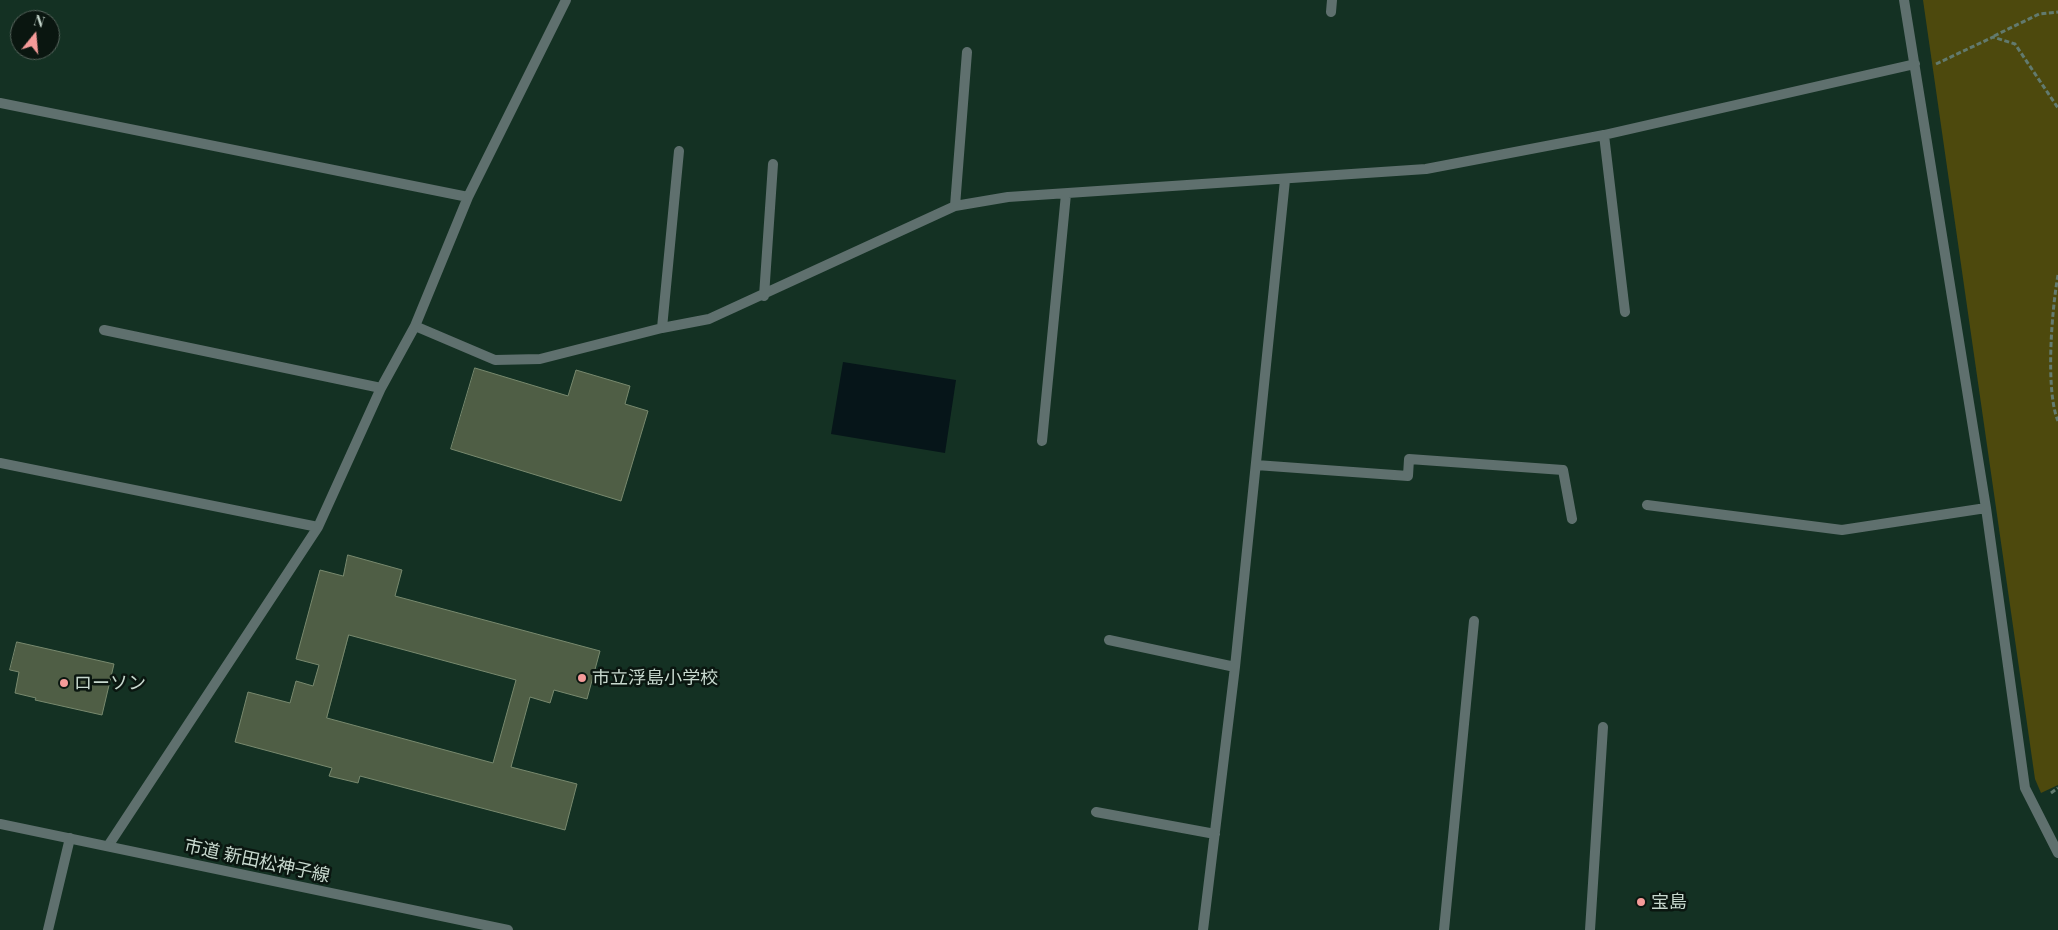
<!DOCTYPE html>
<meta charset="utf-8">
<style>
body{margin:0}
#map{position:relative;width:2058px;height:930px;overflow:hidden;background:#143123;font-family:"Playfair Display",serif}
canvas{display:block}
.north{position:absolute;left:10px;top:10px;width:50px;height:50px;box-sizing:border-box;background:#0a1610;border:1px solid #56645c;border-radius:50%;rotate:17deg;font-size:14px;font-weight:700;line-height:20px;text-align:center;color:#c7d8ce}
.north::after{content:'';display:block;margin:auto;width:18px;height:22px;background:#f59b99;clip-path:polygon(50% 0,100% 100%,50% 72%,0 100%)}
</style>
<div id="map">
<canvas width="2058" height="930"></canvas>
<div class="north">N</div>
</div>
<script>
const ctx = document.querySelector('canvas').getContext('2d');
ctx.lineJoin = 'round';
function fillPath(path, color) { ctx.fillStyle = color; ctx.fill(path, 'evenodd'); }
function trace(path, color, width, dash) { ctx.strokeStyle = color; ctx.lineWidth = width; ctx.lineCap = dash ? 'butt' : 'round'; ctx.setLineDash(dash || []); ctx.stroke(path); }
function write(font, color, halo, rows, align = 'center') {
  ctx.font = font + ' "Playfair Display","Noto Sans JP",serif'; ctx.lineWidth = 5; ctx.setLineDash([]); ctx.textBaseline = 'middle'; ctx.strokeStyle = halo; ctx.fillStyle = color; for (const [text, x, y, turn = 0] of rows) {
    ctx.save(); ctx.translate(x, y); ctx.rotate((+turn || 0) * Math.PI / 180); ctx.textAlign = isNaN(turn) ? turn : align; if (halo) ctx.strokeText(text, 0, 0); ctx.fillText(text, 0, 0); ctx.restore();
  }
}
const green = new Path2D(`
 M1923,0H2058V785L2041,793L2035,779Z`);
const water = new Path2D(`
 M843,362L956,380L945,453L831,434Z`);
const building = new Path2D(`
 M475,368L568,396L576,370L630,386L625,404L648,411L621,501L451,449Z
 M348,555L402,570L395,596L600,651L587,699L554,690L550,703L530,697L511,767L577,784L565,830L360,776L358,783L329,776L332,768L235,742L248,692L290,703L296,681L313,686L319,665L296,659L320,570L343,576ZM349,635L516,680L493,763L327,718Z
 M17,642L114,664L102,715L35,700L36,698L15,693L19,672L10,670Z`);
const path = new Path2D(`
 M1994,36L2039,14L2058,12
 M1936,64L1993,37L2015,44L2058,108
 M2058,275C2052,308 2045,390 2058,421
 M2051,793L2058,788`);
const minor = new Path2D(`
 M1904,0L1986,508L2025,788L2058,853
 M1331,12L1332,0
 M0,103L468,197
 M1604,135L1625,312
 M955,206L967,52
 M764,296L773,164
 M415,326L495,360L540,359L662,328L709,319L955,206L1008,197L1426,169L1604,135L1915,64
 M662,328L679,151
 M104,330L381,388
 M1042,441L1066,194
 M0,463L318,527
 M1256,465L1408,476L1409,459L1563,470L1572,519
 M1647,505L1842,530L1986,508
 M1109,640L1235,667
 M1096,812L1215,834
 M108,846L318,527L381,388L415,326L468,197L566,0
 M48,930L70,838
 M1203,930L1235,667L1285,180
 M1444,930L1474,621
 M1590,930L1603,727`);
const tertiary = new Path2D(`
 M0,824L508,930`);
const markers = [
 [582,678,5,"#f59b99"],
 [64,683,5,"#f59b99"],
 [1641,902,5,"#f59b99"]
];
const poiNames = [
 ["市立浮島小学校",592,678],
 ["ローソン",74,683],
 ["宝島",1651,902]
];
const streetNames = [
 ["市道 新田松神子線",257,861,12]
];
fillPath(green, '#4d490d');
fillPath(water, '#061519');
fillPath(building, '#4f5e45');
trace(building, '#78896e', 1);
trace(path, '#627a6e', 3, [5, 2.5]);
trace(minor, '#5f706e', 10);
trace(tertiary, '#5f706e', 10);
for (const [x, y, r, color] of markers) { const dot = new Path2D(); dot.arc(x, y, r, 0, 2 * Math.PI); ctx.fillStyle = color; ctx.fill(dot); trace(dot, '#0a1610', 2); }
write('18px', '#c7d8ce', '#0a1610', poiNames, 'left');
write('18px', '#c7d8ce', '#0a1610', streetNames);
</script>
